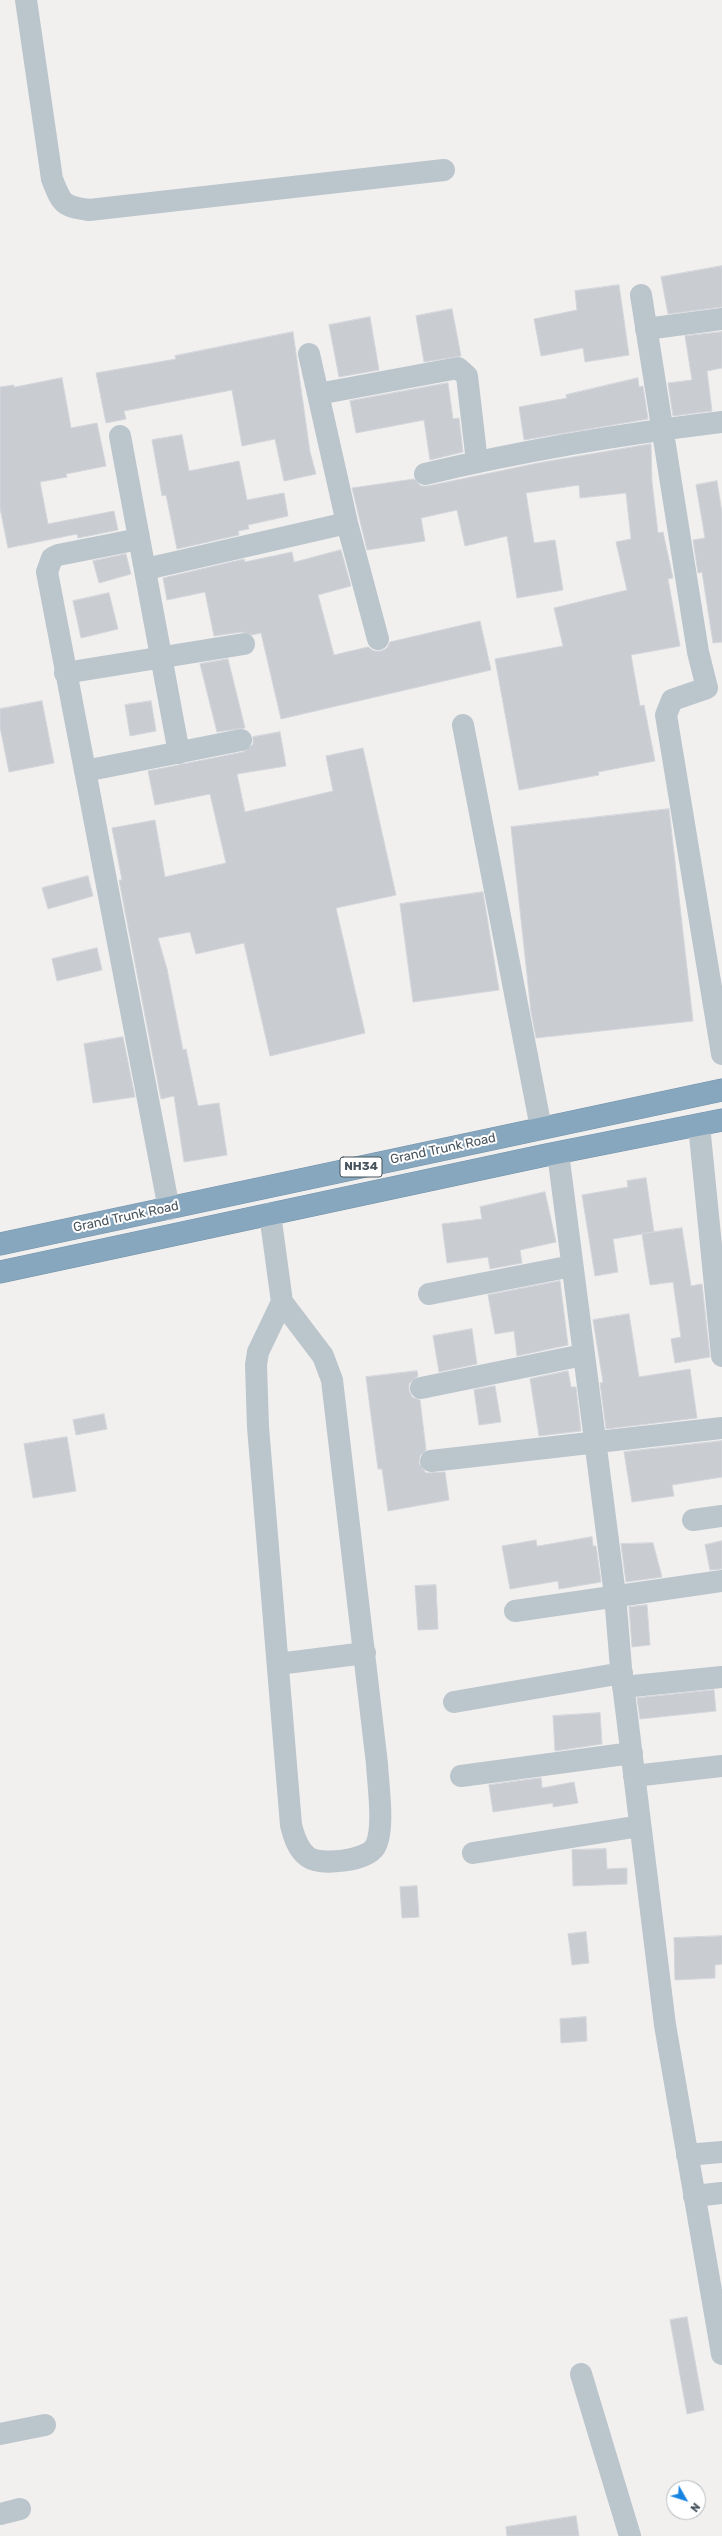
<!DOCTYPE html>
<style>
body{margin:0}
#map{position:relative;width:722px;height:2536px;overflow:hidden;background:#f2efef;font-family:Rubik,sans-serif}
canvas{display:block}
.north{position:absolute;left:666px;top:2480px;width:40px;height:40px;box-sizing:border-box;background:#fff;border:1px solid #b5bbbe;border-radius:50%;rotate:129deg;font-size:11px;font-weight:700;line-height:16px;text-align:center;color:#47545d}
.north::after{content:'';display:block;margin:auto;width:14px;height:18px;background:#1884e2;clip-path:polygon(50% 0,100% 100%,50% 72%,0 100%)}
</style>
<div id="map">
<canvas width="722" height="2536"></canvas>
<div class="north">N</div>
</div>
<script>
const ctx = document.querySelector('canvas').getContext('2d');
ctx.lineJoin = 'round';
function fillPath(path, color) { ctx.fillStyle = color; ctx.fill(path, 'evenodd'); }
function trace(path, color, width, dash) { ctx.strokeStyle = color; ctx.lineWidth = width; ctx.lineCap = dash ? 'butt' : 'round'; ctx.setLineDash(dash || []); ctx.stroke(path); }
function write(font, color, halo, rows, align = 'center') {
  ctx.font = font + ' Rubik,sans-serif'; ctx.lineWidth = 4; ctx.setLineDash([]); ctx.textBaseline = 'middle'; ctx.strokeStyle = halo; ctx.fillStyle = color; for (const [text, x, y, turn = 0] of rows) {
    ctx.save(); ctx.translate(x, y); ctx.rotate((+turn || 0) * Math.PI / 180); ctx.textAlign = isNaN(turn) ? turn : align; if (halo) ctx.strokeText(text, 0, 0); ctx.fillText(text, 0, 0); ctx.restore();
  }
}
const building = new Path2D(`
 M722,266V307L668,314L661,277Z
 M619,285L629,355L585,362L583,348L541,356L534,319L577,310L575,291Z
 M452,309L461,356L424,362L416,316Z
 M370,317L379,370L339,377L329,325Z
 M293,332L310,452L316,474L284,481L275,439L242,446L232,390L124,411L126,419L106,423L96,373L176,359L175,356Z
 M722,332V368L707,371L712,411L673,416L668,383L692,380L685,336Z
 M62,378L71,428L97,423L106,466L66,474L67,477L40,482L48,524L114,511L118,530L78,538L77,534L8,548L0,508V387L14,385V387Z
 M638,378L639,387L643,386L648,419L524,440L519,407L567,398L566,395Z
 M448,383L453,419L459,418L463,452L430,460L424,420L356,433L350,401Z
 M182,435L189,471L239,461L247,500L284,493L288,516L248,525L249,529L238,531L239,535L177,549L166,495L162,496L152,440Z
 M651,444L652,482L658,533L663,532L673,578L668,579L680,646L631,655L640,706L644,705L655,761L598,772L599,775L519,790L495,659L563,646L554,608L627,590L616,542L631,539L626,493L580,498L579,485L526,493L534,543L555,540L563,590L517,598L507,536L465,546L457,510L421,518L425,541L367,550L352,488L414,479L421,486H428L538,463Z
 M717,481L722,513V642L713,643L702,572L698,573L693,540L705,538L696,485Z
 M341,550L351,586L318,595L334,655L368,647L374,651H381L387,648L390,642L480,621L491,670L281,719L261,633L252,635L242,632L214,636L205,592L167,600L163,578L244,559L245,562L292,552L294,562Z
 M126,554L131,574L99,583L93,561Z
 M109,593L118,629L81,638L73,601Z
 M228,659L245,728L217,732L200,664Z
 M42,701L54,763L9,772L0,727V709Z
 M151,701L156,731L130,736L125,705Z
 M280,732L286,766L237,774L245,812L333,791L326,756L363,748L396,895L336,908L365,1033L270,1056L244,943L196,954L190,932L158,938L167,969L183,1050L186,1049L198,1106L219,1103L227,1155L184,1162L174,1096L161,1099L119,880H122L112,828L155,820L165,877L226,863L210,794L155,805L148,771L243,752L253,744V737Z
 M669,809L693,1021L536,1038L531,1012L511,827Z
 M88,876L93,896L48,909L42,888Z
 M483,892L499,990L413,1002L400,904Z
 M97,948L102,970L57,981L52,959Z
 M123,1037L135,1097L93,1103L84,1044Z
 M646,1178L654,1232L613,1239L618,1272L595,1276L582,1195L628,1187L627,1181Z
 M545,1192L556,1242L520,1250L522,1263L490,1269L488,1257L447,1263L442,1224L482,1219L480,1207Z
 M682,1228L691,1286L702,1284L710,1357L675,1363L671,1339L681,1337L673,1282L650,1285L642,1234Z
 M560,1281L568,1345L517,1356L514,1331L495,1334L488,1295Z
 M629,1314L639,1377L690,1369L697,1418L606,1429L600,1383L603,1382L593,1320Z
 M472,1329L477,1364L439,1372L433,1336Z
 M417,1371L418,1376L409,1384V1390L412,1397L420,1400L426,1450L420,1456L419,1463L426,1473L445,1472L449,1500L388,1511L382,1469H378L366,1377Z
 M568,1371L571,1387H576L581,1431L539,1436L530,1379Z
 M495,1386L501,1422L479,1425L474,1390Z
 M104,1414L107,1429L76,1435L73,1420Z
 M67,1437L76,1491L33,1498L24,1444Z
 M722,1441V1477L672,1485L674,1496L632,1502L624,1452Z
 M592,1537L593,1546H596L601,1582L559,1589L558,1581L510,1589L502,1546L536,1540L537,1546Z
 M722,1541V1569L710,1570L705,1545Z
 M653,1543L662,1577L626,1582L621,1544Z
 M436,1585L438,1629L418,1630L415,1586Z
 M647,1605L650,1645L632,1647L629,1607Z
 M714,1690L716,1711L640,1719L637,1698Z
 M600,1713L602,1744L555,1751L553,1716Z
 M541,1778L542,1788L574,1782L578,1803L553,1807V1803L493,1812L489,1785Z
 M606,1849L607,1869L627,1868V1884L573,1886L572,1850Z
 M417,1886L419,1917L402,1918L400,1887Z
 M586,1932L589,1963L572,1965L568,1934Z
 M722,1936V1964L715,1965V1978L675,1980L674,1938Z
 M586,2017L587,2041L561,2043L560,2019Z
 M687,2317L704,2410L687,2414L670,2320Z
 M576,2516L579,2536H507L506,2527Z`);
const minor = new Path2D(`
 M26,0L52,179C62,204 62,206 89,210L444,170
 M641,295L698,652L707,688L672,700L666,715L722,1054
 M646,329L722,319
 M309,354L347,523L378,639
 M318,394L458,368L467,376L477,462
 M120,436L179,753
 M425,474C522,451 622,434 722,422
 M139,539L58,555L52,558L47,572L169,1209
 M146,569L347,523
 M65,673L244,644
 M463,725L541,1128
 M85,771L241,740
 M699,1125L722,1356
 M558,1153L615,1595L621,1668L665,2025L722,2354
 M270,1214L282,1302L323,1356L332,1380L377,1764C378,1785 385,1830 375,1847C366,1861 321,1866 308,1857C298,1850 294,1837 291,1825L258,1427L256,1365L258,1352L282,1302
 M429,1294L572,1266
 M421,1388L583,1355
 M431,1461L722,1428
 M693,1520L722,1516
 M515,1611L722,1581
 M278,1664L365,1653
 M623,1687L722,1677
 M454,1702L622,1673
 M461,1776L632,1753
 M634,1776L722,1766
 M473,1853L640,1826
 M687,2155L722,2152
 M694,2196L722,2193
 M581,2374L630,2536
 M0,2434L45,2425
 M0,2514L20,2509`);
const highway = new Path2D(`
 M0,1244L722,1090
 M0,1272L546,1155L722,1120`);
const shields = [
 [361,1167,42]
];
const shieldNames = [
 ["NH34",361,1167]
];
const streetNames = [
 ["Grand Trunk Road",443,1149,-12],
 ["Grand Trunk Road",126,1217,-12]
];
fillPath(building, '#c9cdd2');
trace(building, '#d3d6db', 1);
trace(highway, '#7292aa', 23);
trace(minor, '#bbc5cc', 22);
trace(highway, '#87a7be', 22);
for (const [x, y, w] of shields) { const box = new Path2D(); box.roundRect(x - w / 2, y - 10, w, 20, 3); ctx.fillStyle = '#fff'; ctx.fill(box); trace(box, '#47545d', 1); }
write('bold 12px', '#47545d', null, shieldNames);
write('13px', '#47545d', '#fff', streetNames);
</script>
